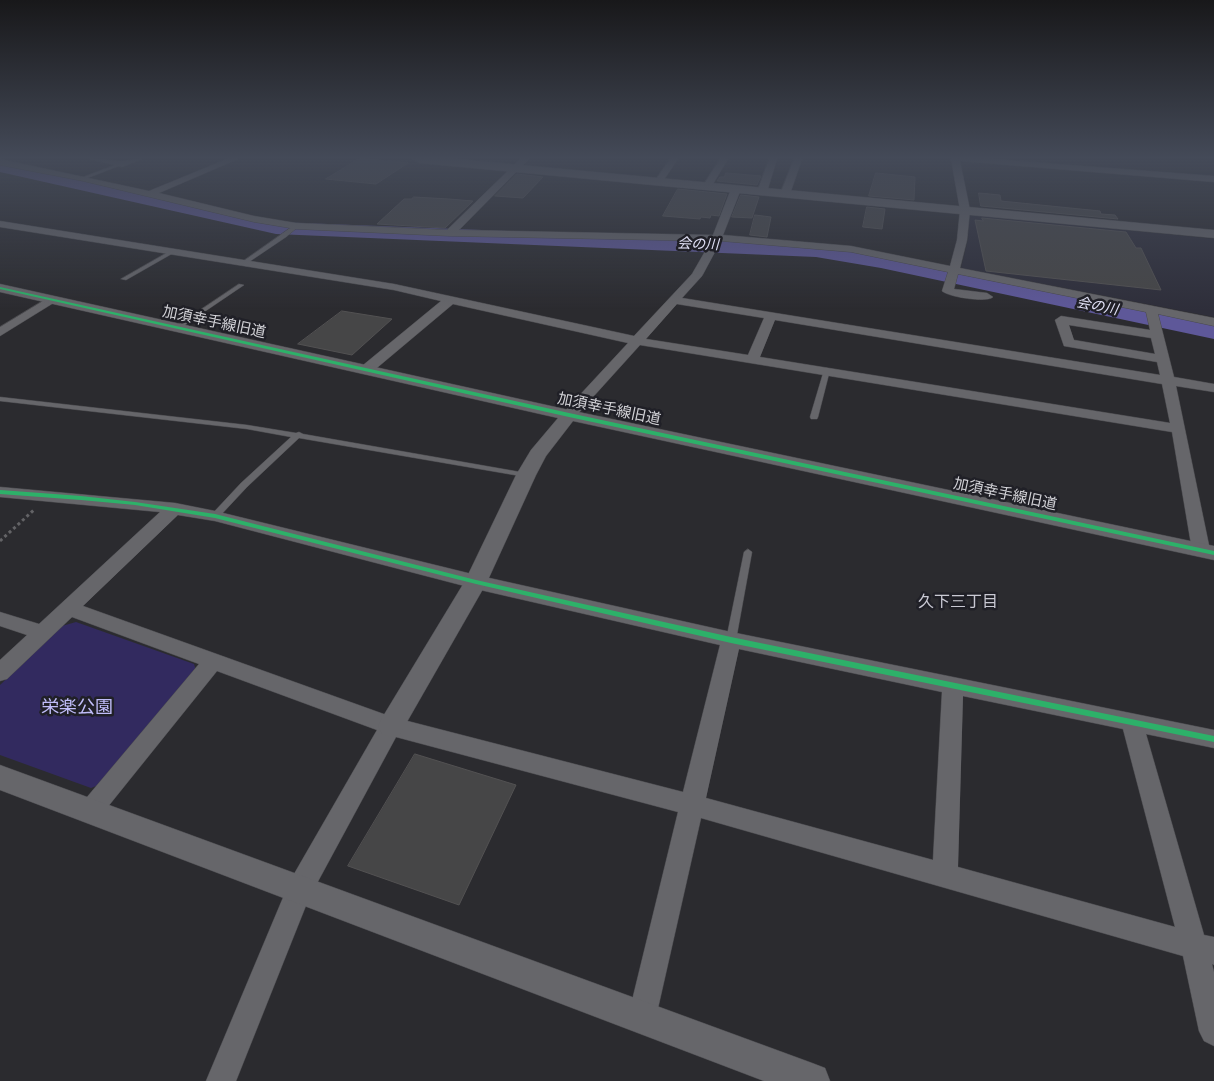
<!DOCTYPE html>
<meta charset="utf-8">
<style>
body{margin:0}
canvas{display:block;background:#2b2b2f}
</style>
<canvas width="1214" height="1081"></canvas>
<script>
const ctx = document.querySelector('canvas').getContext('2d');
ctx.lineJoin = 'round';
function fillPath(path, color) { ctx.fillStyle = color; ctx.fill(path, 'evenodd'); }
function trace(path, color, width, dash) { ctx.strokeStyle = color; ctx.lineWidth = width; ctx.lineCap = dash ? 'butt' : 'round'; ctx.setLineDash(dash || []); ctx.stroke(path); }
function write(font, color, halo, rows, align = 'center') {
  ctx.font = font + ' "Sofia Sans Condensed","Noto Sans JP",sans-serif'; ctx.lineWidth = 5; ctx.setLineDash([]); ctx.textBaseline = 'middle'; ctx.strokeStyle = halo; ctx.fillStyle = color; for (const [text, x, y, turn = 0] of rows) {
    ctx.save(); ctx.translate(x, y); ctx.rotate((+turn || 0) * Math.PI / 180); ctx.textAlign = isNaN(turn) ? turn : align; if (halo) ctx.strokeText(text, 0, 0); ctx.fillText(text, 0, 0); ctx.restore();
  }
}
const built = new Path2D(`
 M969,214L1214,239V317L961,268L968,240Z`);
const green = new Path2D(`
 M76,622L194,664L196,671L106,782L91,788L0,755V685L62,626Z`);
const river = new Path2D(`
 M0,162L276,222L816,243L881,254L1214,323V339L881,268L816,257L276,234L0,172Z`);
const building = new Path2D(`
 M359,159H366L408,163L376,184L326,179Z
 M726,173L761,176L757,185L717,181L720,177H724Z
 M876,173L915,177L914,200L869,196Z
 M517,174L543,177L523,198L495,196Z
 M678,189L727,194L719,216L711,215L710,218L701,217L700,219L663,216Z
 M979,193L1000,195L1001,201L1100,211L1101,214L1115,215L1118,219L981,206Z
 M741,195L759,197L752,218L732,217Z
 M414,197L449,199L473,201L445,228L377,224L404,199H411Z
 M867,207L885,209L882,229L863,227Z
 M755,215L771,217L767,237L750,235Z
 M982,218L1126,232L1136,248H1141L1161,290L986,271L975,220L983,221Z
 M342,311L392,319L352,355L298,344Z
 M415,754L516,785L459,905L348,866Z`);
const path = new Path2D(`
 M0,541L35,509`);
const service = new Path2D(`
 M120,163L124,164L85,179L81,178Z
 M296,224L299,226L298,227L286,237L246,264H242V262Z
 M170,251L175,252L126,280L121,279Z
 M239,284L244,285L179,329H175V327Z
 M827,368L830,370L818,417L817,419H811L810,417L824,370Z
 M0,397L247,425L296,433L299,432L303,434L526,473L530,475L526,477L299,438L247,487L218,518H212L211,516L212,514L241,483L291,437L247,429L0,401Z
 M748,549L752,552L736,640L735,643L731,644L727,643L726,640L744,552Z`);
const minor = new Path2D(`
 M0,159L149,191L227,159H238L159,193L254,216L296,223L447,230L520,159H529L459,230L713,235L731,189L736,186L741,189L723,235L851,246L950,266L957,240L960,210L951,159H992L1214,176V182L960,161L970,210L967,240L960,268L1214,318V326L1158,314L1174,377L1214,384V392L1176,386L1210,550L1207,554L1201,556L1195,554L1192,550L1172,432L640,345L574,418L569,419L562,415L564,412L628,343L453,304L372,372H362L360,369L362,366L441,301L394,290L0,227V221L394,284L634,336L692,274L711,241L450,236L296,229L254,222L83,181L0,165ZM721,241L851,252L948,272L942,291C948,297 987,303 993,297L987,293L954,289L958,274L1146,312L1150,330L1061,316L1055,320L1064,346L1157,362L1160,375L682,298L702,276ZM677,304L764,318L748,355L646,339ZM775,320L1162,384L1170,423L760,357ZM1069,325L1151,338L1155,354L1074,340Z
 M90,159L122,161L142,159L122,167Z
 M670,159H678L661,184H655L654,182Z
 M720,159H728L710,189H704L702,187Z
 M769,159H777L767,192L762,195L757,192Z
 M794,159H802L790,194L782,196L780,194Z
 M51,296L55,298V302L0,336V327Z
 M0,487L175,503L215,511L476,575L731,632L1214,730V748L1146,734L1204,935L1214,937V965L1212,964L1214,972V1046L1204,1041L1199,1031L1183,956L701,818L656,1017L652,1027L642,1031L632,1027L628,1017L678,812L396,737L309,898L236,1081H206L290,881L377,730L217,671L98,819L90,822L82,819L78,811L82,803L199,664L72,617L7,679L0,681V660L27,635L0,626V612L39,624L160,512L0,497ZM178,515L215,521L476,589L720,645L683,792L392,717L83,606ZM739,649L942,692L933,860L706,798ZM963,696L1123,729L1175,927L958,867Z`);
const tertiary = new Path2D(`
 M0,284L569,410L1214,546V560L573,421L546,456L536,475L487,582L400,734L391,737L382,734L378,726L382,718L465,581L516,475L531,450L558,418L0,292Z
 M0,765L812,1063L825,1068L830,1081H764L0,790Z`);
const secondary = new Path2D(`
 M413,159H457L1214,230V238L419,163Z`);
const cycleway = new Path2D(`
 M0,287L569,413L1214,551V555L569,417L0,289Z
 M0,490L81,496L135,502L215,514L476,580L731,637L1214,736V742L731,643L476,584L215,518L135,505L81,500L0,494Z`);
const farWaternames = [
 ["会の川",698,245,2],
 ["会の川",1097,307,11]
];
const streetNames = [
 ["加須幸手線旧道",214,323,12],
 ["加須幸手線旧道",609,410,12],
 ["加須幸手線旧道",1005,495,12]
];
const neighbourhoodNames = [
 ["久下三丁目",958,603]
];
const nearParknames = [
 ["栄楽公園",77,708]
];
fillPath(built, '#2e2e3a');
fillPath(green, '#322a5f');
fillPath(river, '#5e5899');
fillPath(building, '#464647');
trace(building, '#525152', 1);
trace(service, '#49494d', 1);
trace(minor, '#49494d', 1);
trace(tertiary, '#49494d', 1);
trace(secondary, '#49494d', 1);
trace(path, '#636366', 3, [3, 3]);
fillPath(service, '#66666a');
fillPath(minor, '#66666a');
fillPath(tertiary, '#66666a');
fillPath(secondary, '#66666a');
fillPath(cycleway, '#2db169');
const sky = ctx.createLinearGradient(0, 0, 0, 310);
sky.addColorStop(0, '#18181a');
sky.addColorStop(0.51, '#444a58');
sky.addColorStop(1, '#444a5800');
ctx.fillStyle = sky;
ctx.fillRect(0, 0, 1214, 310);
write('italic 14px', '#e1e1f6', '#202027', farWaternames);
write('15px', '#d1d1d6', '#202027', streetNames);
write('16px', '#c9c9d3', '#202027', neighbourhoodNames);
write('18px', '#c0bdf9', '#202027', nearParknames);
</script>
